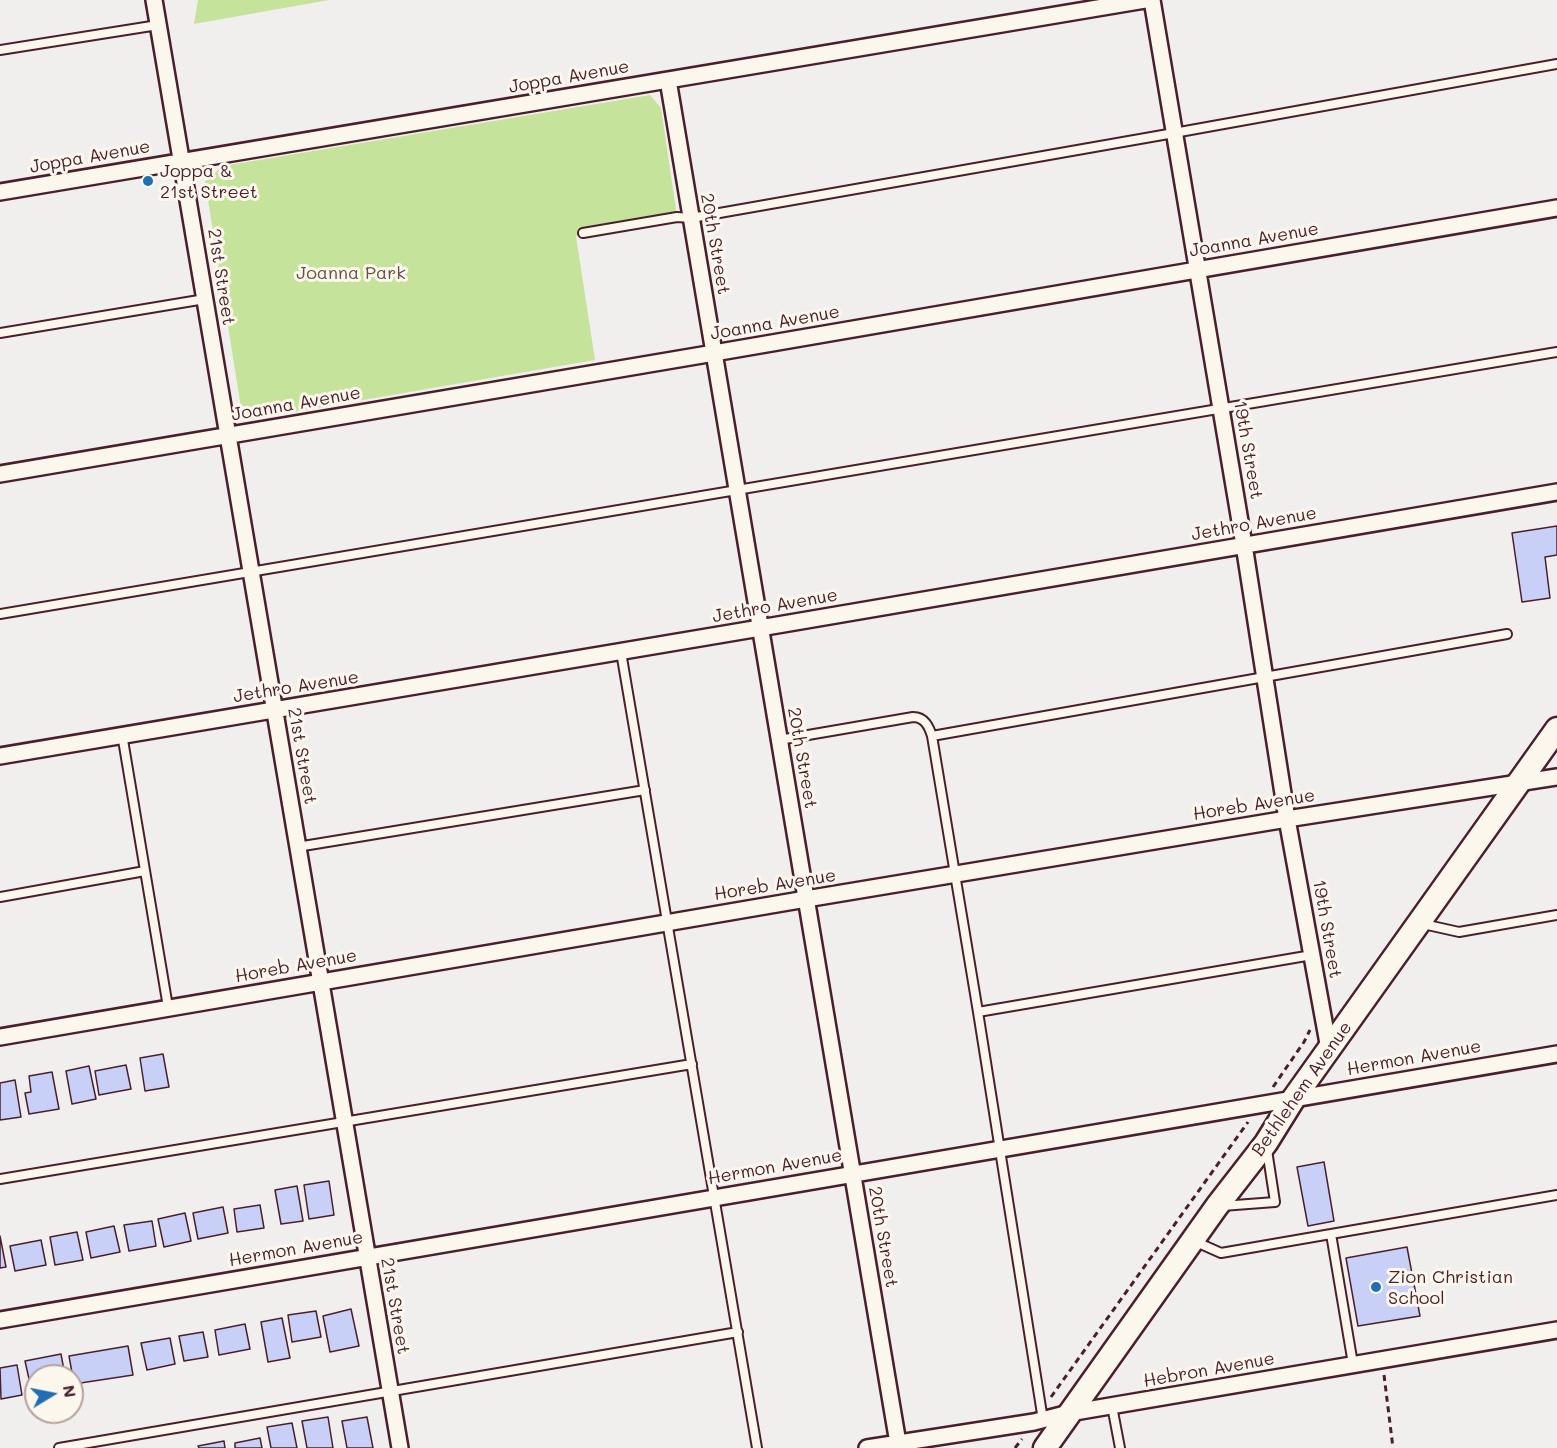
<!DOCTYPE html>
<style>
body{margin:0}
#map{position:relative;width:1557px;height:1448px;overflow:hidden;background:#f1efee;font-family:Mali,sans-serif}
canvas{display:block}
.north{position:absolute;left:24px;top:1364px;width:60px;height:60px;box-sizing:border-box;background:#fbf7ec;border:2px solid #b4a19f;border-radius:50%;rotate:80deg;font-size:16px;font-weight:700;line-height:24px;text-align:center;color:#4a1f2b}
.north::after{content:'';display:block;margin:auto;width:21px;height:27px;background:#1f6fb2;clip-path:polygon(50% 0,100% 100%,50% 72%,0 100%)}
</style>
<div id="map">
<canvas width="1557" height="1448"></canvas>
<div class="north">N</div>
</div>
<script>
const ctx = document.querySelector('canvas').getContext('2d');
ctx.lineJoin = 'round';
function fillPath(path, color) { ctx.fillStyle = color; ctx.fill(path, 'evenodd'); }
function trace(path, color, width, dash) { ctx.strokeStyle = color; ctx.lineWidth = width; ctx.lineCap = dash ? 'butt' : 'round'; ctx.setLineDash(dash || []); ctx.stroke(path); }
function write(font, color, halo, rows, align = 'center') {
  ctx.font = font + ' Mali,sans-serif'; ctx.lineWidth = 6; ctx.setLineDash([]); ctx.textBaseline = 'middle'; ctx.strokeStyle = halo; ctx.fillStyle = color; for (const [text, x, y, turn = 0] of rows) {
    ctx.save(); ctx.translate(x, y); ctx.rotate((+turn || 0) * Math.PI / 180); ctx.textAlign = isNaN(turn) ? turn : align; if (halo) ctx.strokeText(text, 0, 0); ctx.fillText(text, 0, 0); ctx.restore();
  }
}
const green = new Path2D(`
 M198,0H329L194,24Z
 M650,95L661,108L677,216L576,236L595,360L253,419L241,408L205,181L223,166Z`);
const building = new Path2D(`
 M1557,526V555L1545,557L1550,598L1522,602L1512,533Z
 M163,1054L169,1087L145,1091L140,1058Z
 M126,1065L131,1089L99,1095L95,1071Z
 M89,1066L96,1099L72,1104L66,1071Z
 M52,1072L59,1109L29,1114L25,1093L31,1092L29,1076Z
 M15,1080L21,1117L0,1120V1083Z
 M1324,1162L1334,1221L1308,1226L1297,1167Z
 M329,1181L334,1215L309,1219L304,1185Z
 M297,1186L303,1221L281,1224L275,1190Z
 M260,1205L264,1228L237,1232L234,1209Z
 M223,1207L228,1233L198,1239L193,1213Z
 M185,1213L191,1241L164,1247L158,1219Z
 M152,1221L156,1246L129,1251L124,1225Z
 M114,1226L120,1252L91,1258L86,1232Z
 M77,1232L83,1260L55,1265L50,1237Z
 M0,1236L6,1267L0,1268Z
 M41,1240L46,1265L15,1271L10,1246Z
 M1407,1247L1420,1316L1358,1326L1346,1258Z
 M351,1309L359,1346L330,1352L323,1316Z
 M316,1311L321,1337L292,1342L288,1315Z
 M282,1318L290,1358L268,1362L261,1322Z
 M245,1324L250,1349L219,1355L215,1330Z
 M203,1332L208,1357L184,1361L179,1336Z
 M170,1338L175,1364L147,1370L141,1343Z
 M128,1346L133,1375L74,1384L69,1356Z
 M61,1354L65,1376H36V1387L31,1388L25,1361Z
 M17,1365L22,1395L1,1399L0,1368Z
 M328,1417L333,1448H307L302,1421Z
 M367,1417L373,1448H347L342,1421Z
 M292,1423L297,1448H271L267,1427Z
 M260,1438L262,1448H235V1443Z
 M224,1441L225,1448H199L198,1446Z`);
const path = new Path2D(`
 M1273,1087L1304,1042L1310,1030
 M1384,1375L1393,1448
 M1051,1397L1248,1122
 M1015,1448L1022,1439`);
const lane = new Path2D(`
 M0,50L158,25
 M583,233L677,217L691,218L1174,133L1557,64
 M0,333L205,299
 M0,614L1557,352
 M621,652L757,1448
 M122,734L168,1007
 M932,736L1507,634
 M779,740L913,717C925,717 929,727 932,736L978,1012L1043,1420
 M297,847L645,790
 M0,897L145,871
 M1423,924L1459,932L1557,915
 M978,1012L1312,955
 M0,1179L692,1064
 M1222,1206L1275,1202L1267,1150
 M1331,1234L1353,1364
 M1194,1241L1221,1253L1557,1195
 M1112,1406L1120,1448
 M59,1448L738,1332`);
const street = new Path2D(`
 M154,0L400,1448
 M1152,0L1244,545L1287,819L1329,1049
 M668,80L898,1443
 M0,192L1145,0
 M0,474L714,353L1557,208
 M0,756L760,628L1557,492
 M0,1037L806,899L1287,819L1557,777
 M0,1320L1557,1054
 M867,1448L1034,1422L1069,1413L1557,1330`);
const primary = new Path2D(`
 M1045,1448L1217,1206L1266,1143L1294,1098L1557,729`);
const markers = [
 [148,181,6,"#1f6fb2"],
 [1376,1287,6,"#1f6fb2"]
];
const streetNames = [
 ["Joppa Avenue",569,77,-10],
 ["Joppa Avenue",90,157,-10],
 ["Joanna Avenue",1254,240,-10],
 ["20th Street",715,244,80],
 ["21st Street",221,277,81],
 ["Joanna Avenue",775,323,-10],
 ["Joanna Avenue",296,404,-10],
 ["19th Street",1248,450,80],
 ["Jethro Avenue",1254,524,-10],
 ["Jethro Avenue",775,606,-10],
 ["Jethro Avenue",296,687,-9],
 ["21st Street",302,756,80],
 ["20th Street",802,758,80],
 ["Horeb Avenue",1254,805,-9],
 ["Horeb Avenue",775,885,-9],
 ["19th Street",1327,929,80],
 ["Horeb Avenue",296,966,-10],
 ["Hermon Avenue",1414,1058,-10],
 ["Bethlehem Avenue",1302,1089,-55],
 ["Hermon Avenue",775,1167,-10],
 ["20th Street",883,1237,80],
 ["Hermon Avenue",296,1249,-10],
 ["21st Street",395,1306,80],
 ["Hebron Avenue",1209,1370,-10]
];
const poiNames = [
 ["Joppa &",160,171],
 ["21st Street",160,192],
 ["Zion Christian",1388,1277],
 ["School",1388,1298]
];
const parkNames = [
 ["Joanna Park",351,273]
];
fillPath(green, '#c6e39b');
fillPath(building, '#c9d0f8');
trace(building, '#4a1f2b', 1.5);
trace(lane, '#4a1f2b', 12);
trace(street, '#4a1f2b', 20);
trace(primary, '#4a1f2b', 27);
trace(path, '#4a1f2b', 3, [6, 4.5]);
trace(lane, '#fbf7ec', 8);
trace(street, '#fbf7ec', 15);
trace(primary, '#fbf7ec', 22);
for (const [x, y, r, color] of markers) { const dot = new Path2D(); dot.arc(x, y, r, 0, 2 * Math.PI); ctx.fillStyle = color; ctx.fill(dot); trace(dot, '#fbf7ec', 2); }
write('18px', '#4a1f2b', '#fbf7ec', streetNames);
write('18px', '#4a1f2b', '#fbf7ec', poiNames, 'left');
write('18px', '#695047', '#fbf7ec', parkNames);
</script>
